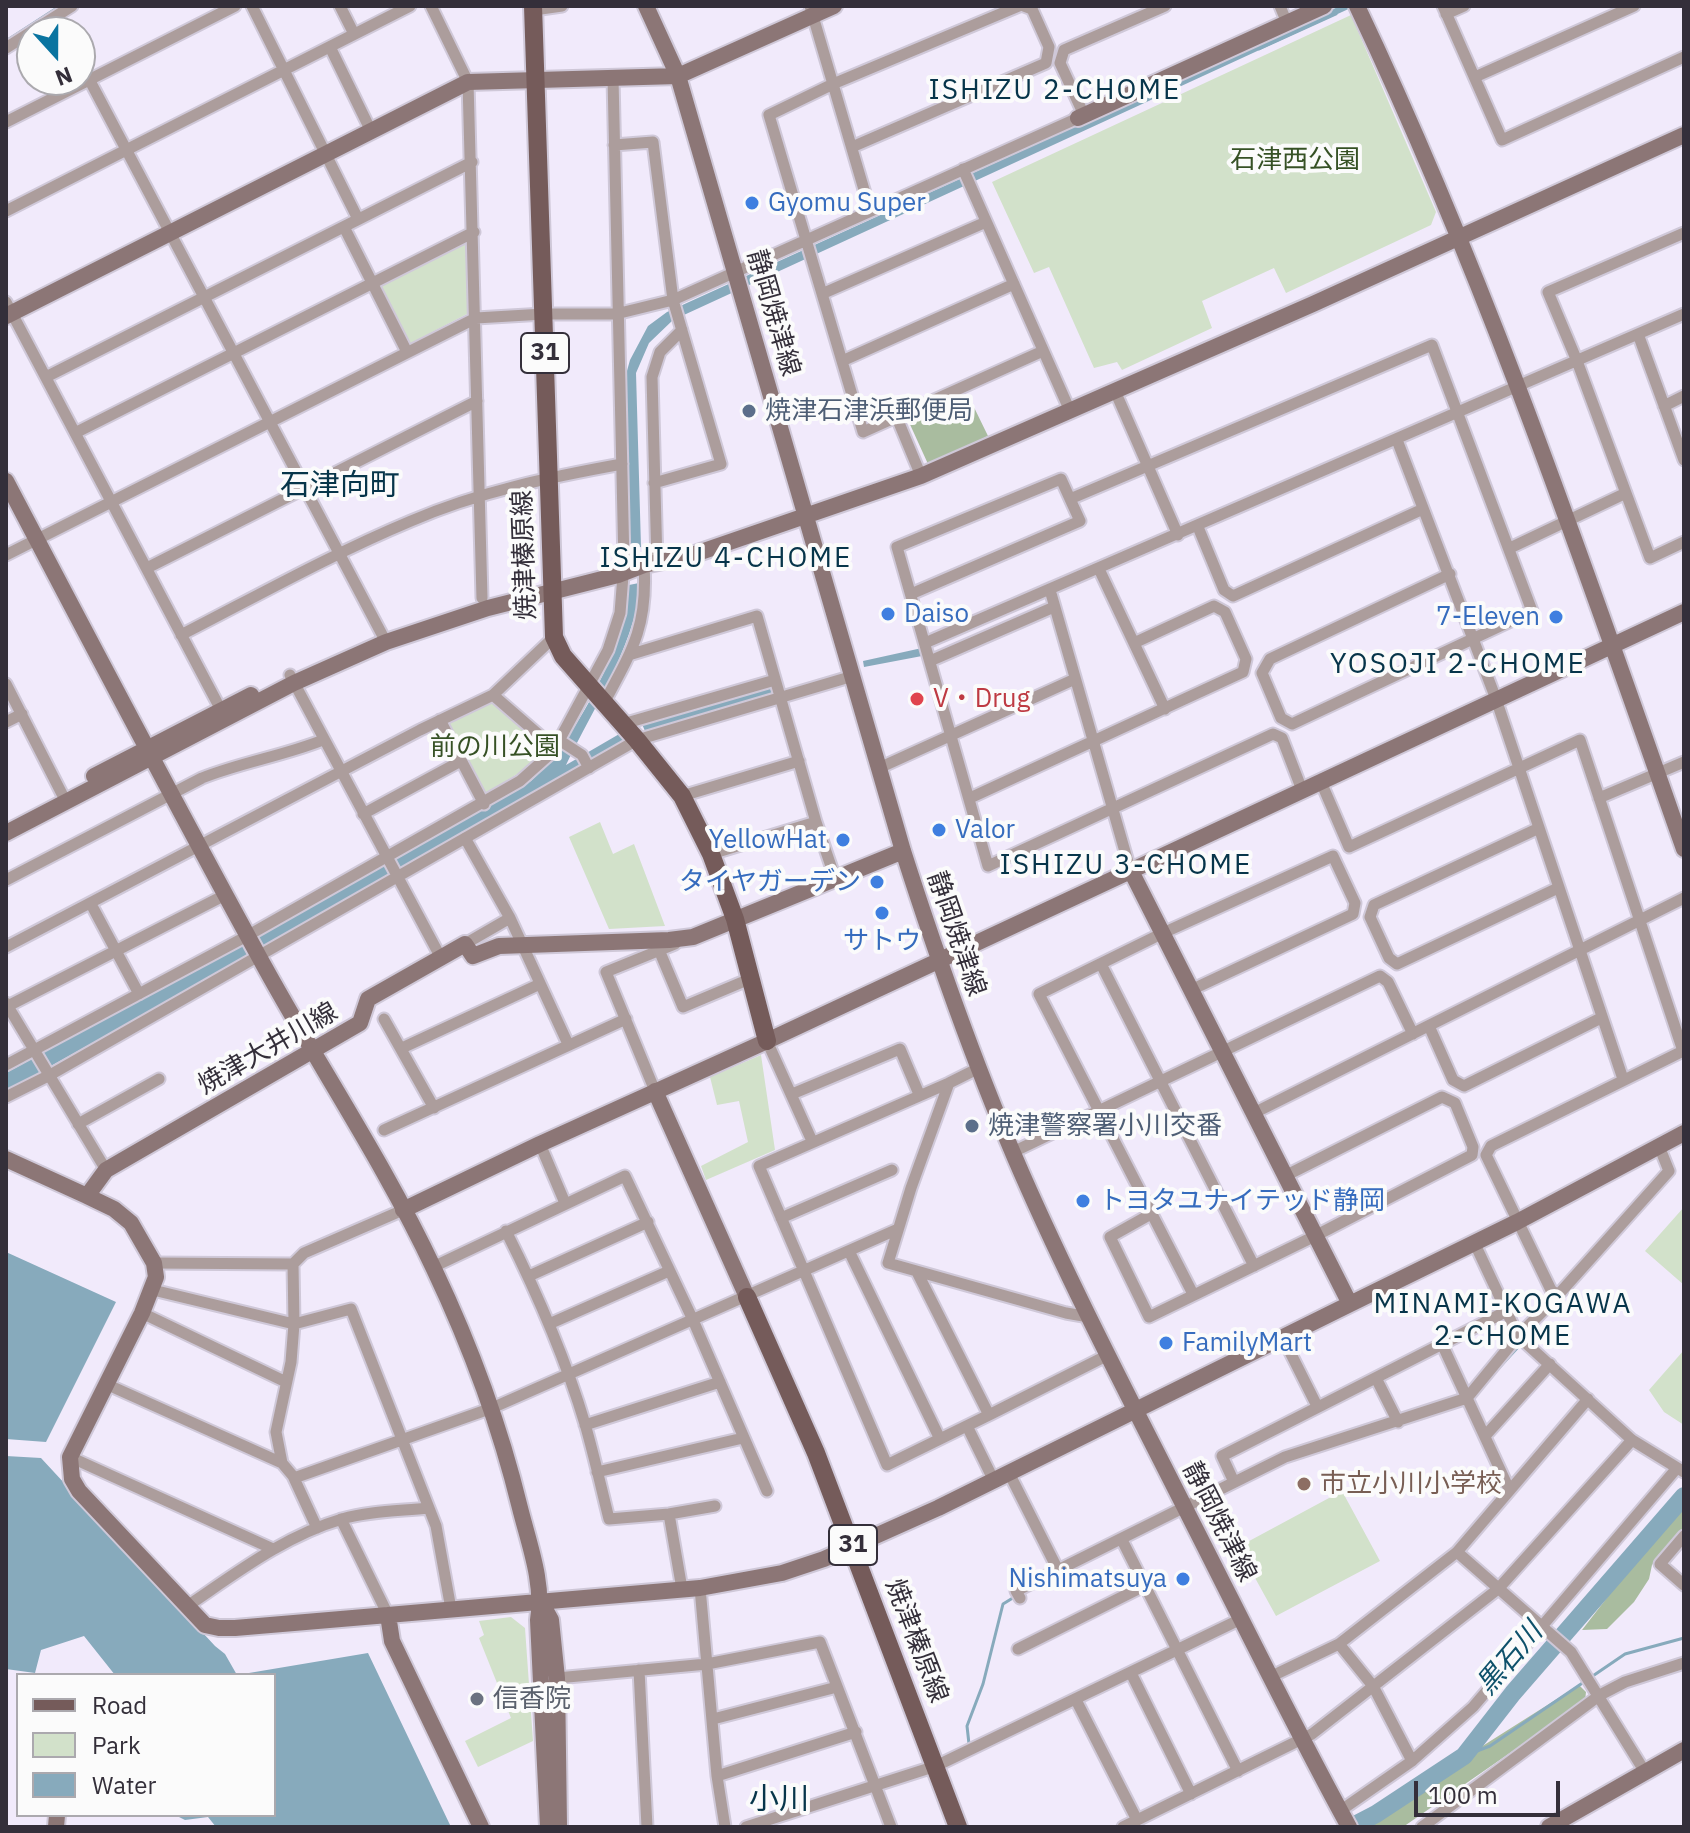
<!DOCTYPE html>
<meta charset="utf-8">
<style>
body{margin:0}
#map{position:relative;width:1690px;height:1833px;overflow:hidden;background:#f1eafb;font-family:"IBM Plex Sans",sans-serif}
canvas{display:block}
.frame{position:absolute;inset:0;border:8px solid #342f3a;pointer-events:none}
.legend{position:absolute;left:16px;top:1673px;width:260px;height:144px;box-sizing:border-box;background:#fbfbfb;border:2px solid #aba9ae;margin:0;padding:10px 14px;list-style:none;font-size:24px;color:#342f3a}
.legend li{display:flex;align-items:center;gap:16px;height:40px}
.legend b{width:40px;border:2px solid #aba9ae}
.north{position:absolute;left:16px;top:16px;width:80px;height:80px;box-sizing:border-box;background:#fbfbfb;border:2px solid #aba9ae;border-radius:50%;rotate:159deg;font-size:22px;font-weight:700;line-height:32px;text-align:center;color:#342f3a}
.north::after{content:'';display:block;margin:auto;width:28px;height:36px;background:#0a74a0;clip-path:polygon(50% 0,100% 100%,50% 72%,0 100%)}
.scale{position:absolute;left:1414px;top:1781px;width:146px;height:36px;box-sizing:border-box;border:4px solid #342f3a;border-top:0;padding-left:10px;font-size:24px;line-height:28px;white-space:nowrap;color:#342f3a;-webkit-text-stroke:6px #fbfbfb;paint-order:stroke}
</style>
<div id="map">
<canvas width="1690" height="1833"></canvas>
<div class="frame"></div>
<ul class="legend">
<li><b style="height:10px;background:#755b5a"></b>Road</li>
<li><b style="height:22px;background:#d2e1ca"></b>Park</li>
<li><b style="height:22px;background:#87aabc"></b>Water</li>
</ul>
<div class="north">N</div>
<div class="scale">100 m</div>
</div>
<script>
const ctx = document.querySelector('canvas').getContext('2d');
ctx.lineJoin = 'round';
function fillPath(path, color) { ctx.fillStyle = color; ctx.fill(path, 'evenodd'); }
function trace(path, color, width, dash) { ctx.strokeStyle = color; ctx.lineWidth = width; ctx.lineCap = dash ? 'butt' : 'round'; ctx.setLineDash(dash || []); ctx.stroke(path); }
function write(font, color, halo, rows, align = 'center') {
  ctx.font = font + ' "IBM Plex Sans","Noto Sans JP",sans-serif'; ctx.lineWidth = 8; ctx.setLineDash([]); ctx.textBaseline = 'middle'; ctx.strokeStyle = halo; ctx.fillStyle = color; for (const [text, x, y, turn = 0] of rows) {
    ctx.save(); ctx.translate(x, y); ctx.rotate((+turn || 0) * Math.PI / 180); ctx.textAlign = isNaN(turn) ? turn : align; if (halo) ctx.strokeText(text, 0, 0); ctx.fillText(text, 0, 0); ctx.restore();
  }
}
const green = new Path2D(`
 M1351,15L1436,212L1431,225L1286,293L1274,268L1202,301L1212,328L1122,370L1117,362L1094,368L1049,267L1034,273L992,182Z
 M468,238L469,313L409,344L378,287Z
 M493,700L543,745V749L522,771L485,794L448,725L450,721Z
 M600,822L613,854L634,844L665,926L609,929L569,837Z
 M761,1055L775,1150L706,1180L701,1166L748,1142L739,1101L717,1105L710,1077Z
 M1684,1207V1285L1645,1251Z
 M1684,1350V1425L1664,1412L1649,1390Z
 M1342,1491L1380,1561L1276,1616L1238,1547Z
 M511,1617L525,1628L533,1741L478,1767L465,1741L511,1718L479,1638L484,1635L479,1621Z`);
const forest = new Path2D(`
 M968,395L988,436L928,464L908,420Z
 M1684,1506V1527L1652,1565L1649,1579L1634,1602L1607,1629L1582,1630L1620,1581Z
 M1579,1685L1586,1692L1585,1701L1403,1827H1371L1424,1783Z`);
const water = new Path2D(`
 M1340,6H1355L673,320L649,343L636,373L641,547L631,549L626,472L625,378L630,360L648,326L667,312Z
 M639,583L641,586C631,652 595,705 566,765L621,733L624,740L416,863L6,1091V1073L400,857L531,781C568,749 610,670 623,622C626,610 627,597 629,585Z
 M922,648V656L864,667L863,661Z
 M770,687L772,694L645,731L642,724Z
 M6,1252L116,1302L46,1442L6,1439Z
 M6,1456L41,1458L215,1646L225,1654L237,1675L368,1653L451,1827H216L208,1817L185,1820L175,1815H274V1675H115L84,1636L41,1650L35,1673L6,1669Z`);
const stream = new Path2D(`
 M6,41L60,6
 M1259,49L1336,14
 M1528,1335L1536,1325
 M1497,1370L1519,1346
 M969,1744L967,1726L983,1684L1003,1604L1016,1596
 M1464,1756L1490,1746L1625,1654L1684,1638`);
const river = new Path2D(`
 M1351,1827L1376,1814L1464,1756L1513,1693L1684,1496`);
const street = new Path2D(`
 M252,6L358,219
 M340,6L354,34
 M431,6L468,82L482,598
 M810,6L870,210
 M1019,6L833,84L769,115L863,432L1043,351
 M1280,6L1287,23
 M1443,6L1502,140L1684,57
 M534,10L562,6
 M1446,14L1464,6
 M56,17L64,32
 M330,47L371,131
 M6,48L72,6
 M80,62L386,642
 M1475,77L1634,6
 M1084,115L1060,63L1064,50L1165,6
 M6,122L235,6
 M614,145L653,142L673,300L721,464L654,483
 M852,147L1046,63L1049,47L1032,9L1024,6
 M963,169L1070,411
 M6,211L410,6
 M344,227L407,352
 M1684,233L1548,292L1577,361L1650,558L1684,542
 M824,293L986,222
 M6,302L221,710
 M1638,334L1684,460
 M842,361L1014,284
 M46,377L472,162
 M1115,391L1178,535
 M1664,406L1684,396
 M897,418L921,476
 M75,433L474,232
 M1397,440L1496,699L1623,1079
 M1070,499L1432,345L1532,611L1292,724L1281,718L1262,673L1270,659L1450,574
 M1198,527L1224,590L1233,596L1423,509
 M1510,548L1626,493
 M6,555L476,318L544,314H616L673,300L1078,118
 M657,563L652,377L660,352L682,330
 M147,568L477,401
 M1099,569L1165,709
 M1050,590L1130,869
 M911,594L1080,521L1061,479L897,547L988,866L1273,734L1282,738L1302,790
 M181,635C257,596 332,554 411,521C478,492 550,477 622,464
 M925,643L1684,314
 M632,654L757,616L816,822L835,878
 M930,661L1054,607
 M290,675L441,958
 M6,684L62,794
 M493,695L554,748
 M604,703C632,651 648,626 644,565
 M440,720L484,804
 M6,722L22,714
 M623,724L775,680
 M559,740L582,755L589,768
 M879,768L1075,679
 M1321,782L1349,847L1580,740L1683,1051L1491,1146L1486,1155L1551,1290L1558,1295L1669,1171L1659,1146
 M682,796L799,761
 M970,798L1243,672L1246,659L1225,612L1214,606L1134,643
 M1599,798L1684,762
 M363,814L461,761
 M1537,829L1374,905L1370,917L1389,958L1397,964L1558,888
 M465,838L510,918L568,1044
 M711,854L816,822
 M6,880L202,778C242,762 283,756 323,740
 M91,904L139,994
 M465,944L510,918
 M6,947L420,730L493,695L554,637
 M659,950L683,1007L752,978
 M1101,964L1254,1266
 M1191,990L1353,914L1355,903L1333,856L1163,933L1039,994L1193,1294
 M6,1003L106,1170
 M6,1007L225,895
 M384,1019L434,1108
 M1429,1026L1453,1080L1464,1086L1601,1018
 M767,1041L812,1141
 M402,1048L540,984
 M6,1065L247,936L520,781L548,756L561,737L608,650L620,613L624,563L613,78
 M979,1068L949,1083L911,1188L888,1263L1066,1313L1089,1317
 M949,1083L759,1166L887,1465L989,1415
 M655,1091L606,972L675,944
 M792,1094L900,1049L919,1094
 M6,1097L50,1075L637,740L853,676
 M1252,1114L1684,898
 M78,1124L159,1079
 M384,1130L626,1019
 M540,1144L565,1203
 M1013,1152L1380,976L1388,982L1413,1034
 M1151,1214L1110,1237L1149,1317L1315,1236L1472,1155L1473,1147L1455,1103L1442,1097L1285,1176
 M781,1218L892,1170
 M506,1231C537,1293 565,1357 585,1424C594,1455 601,1487 609,1519L669,1514L715,1506
 M1474,1242L1518,1336L1632,1440L1684,1472
 M849,1251L940,1439
 M154,1263L293,1264L294,1324L291,1362L276,1432L282,1463L293,1476L317,1528
 M293,1264L304,1253L403,1210
 M433,1267L625,1176L693,1320L767,1491
 M917,1272L989,1415L1108,1355
 M529,1276L648,1222
 M153,1290L294,1324L351,1309L436,1526L451,1609
 M142,1313L286,1382
 M549,1324L669,1271
 M1283,1338L1317,1406
 M1442,1344L1509,1489
 M1376,1378L1398,1422
 M106,1384L282,1463
 M585,1425L720,1382
 M967,1426L994,1481
 M1485,1436L1550,1364
 M70,1457L273,1549
 M597,1472L743,1438
 M1009,1473L1058,1570
 M294,1478L492,1408L898,1229
 M1234,1482L1222,1456L1507,1311
 M669,1514L682,1589
 M341,1519L388,1615
 M1684,1536L1660,1564L1684,1585
 M1122,1540L1238,1771
 M1457,1552L1571,1652L1645,1772
 M700,1588L717,1776L725,1827
 M1020,1598L1016,1591L1285,1457L1467,1398L1518,1336L1548,1306
 M186,1607C235,1574 284,1536 342,1519C369,1511 400,1511 428,1508
 M1339,1644L1373,1686L1412,1761
 M1018,1649L1144,1586
 M639,1670L647,1827
 M1131,1673L1191,1794
 M1270,1677L1339,1644L1457,1552L1588,1399
 M557,1678L707,1664L820,1642L891,1827
 M1076,1700L1137,1820
 M713,1719L837,1687
 M717,1776L856,1732
 M1340,1811L1412,1761L1473,1707L1677,1468
 M746,1827L936,1766L1241,1619
 M1123,1827L1312,1734L1498,1589L1632,1440
 M1422,1827L1600,1695L1625,1682L1684,1663`);
const secondary = new Path2D(`
 M646,6L678,76L903,851C938,960 976,1069 1022,1174C1072,1288 1130,1399 1186,1510C1240,1616 1292,1723 1349,1827
 M1357,6C1486,278 1584,565 1684,849
 M1078,118L1324,6
 M6,316L468,82L678,76L834,6
 M6,481C89,639 171,796 257,953C314,1059 383,1160 434,1269C471,1347 500,1426 520,1508C529,1544 544,1583 538,1620L548,1827
 M94,776L251,695
 M6,833L294,683L386,642L488,608L618,575L644,565L692,555L921,476L1313,304L1684,135
 M1130,869L1350,1304L1517,1222L1684,1133
 M655,1091L747,1297
 M6,1159L87,1196L106,1170L360,1023L368,999L465,944L473,956L499,946L669,940L693,937L903,851
 M87,1196L114,1209L131,1223L154,1263L156,1277L142,1313L70,1457L72,1479L79,1491L205,1625L219,1628H235L388,1615L392,1641L481,1827
 M403,1210L540,1144L767,1041L1684,612
 M541,1602L551,1620L557,1678L559,1826
 M388,1615L700,1588L782,1573L824,1559L938,1508L1350,1304
 M56,1827L57,1815
 M1549,1827L1684,1750`);
const primary = new Path2D(`
 M533,6L554,637L563,656L637,740L682,796L711,854L735,919L767,1041
 M747,1297L816,1453L958,1827`);
const markers = [
 [752,203,8,"#3f7fe0"],
 [749,411,8,"#5c6f8a"],
 [888,614,8,"#3f7fe0"],
 [1556,617,8,"#3f7fe0"],
 [917,699,8,"#e0444e"],
 [939,830,8,"#3f7fe0"],
 [843,840,8,"#3f7fe0"],
 [877,882,8,"#3f7fe0"],
 [882,913,8,"#3f7fe0"],
 [972,1126,8,"#5c6f8a"],
 [1083,1201,8,"#3f7fe0"],
 [1166,1343,8,"#3f7fe0"],
 [1304,1484,8,"#8d6e63"],
 [1183,1579,8,"#3f7fe0"],
 [477,1699,8,"#6b7280"]
];
const shields = [
 [545,353,48],
 [853,1545,48]
];
const shieldNames = [
 ["31",545,353],
 ["31",853,1545]
];
const parkNames = [
 ["石津西公園",1295,160],
 ["前の川公園",495,747]
];
const shopNames = [
 ["Gyomu Super",768,203],
 ["Daiso",904,614],
 ["7-Eleven",1540,617,"right"],
 ["Valor",955,830],
 ["YellowHat",827,840,"right"],
 ["タイヤガーデン",861,882,"right"],
 ["サトウ",882,941,"center"],
 ["トヨタユナイテッド静岡",1099,1201],
 ["FamilyMart",1182,1343],
 ["Nishimatsuya",1167,1579,"right"]
];
const streetNames = [
 ["静岡焼津線",773,313,74],
 ["焼津榛原線",525,555,-92],
 ["静岡焼津線",956,934,71],
 ["焼津大井川線",268,1049,-30],
 ["静岡焼津線",1219,1522,63],
 ["焼津榛原線",916,1641,69]
];
const serviceNames = [
 ["焼津石津浜郵便局",765,411],
 ["焼津警察署小川交番",988,1126]
];
const healthNames = [
 ["V・Drug",933,699]
];
const educationNames = [
 ["市立小川小学校",1320,1484]
];
const worshipNames = [
 ["信香院",493,1699]
];
const neighbourhoodNames = [
 ["ISHIZU 2-CHOME",1055,91],
 ["ISHIZU 4-CHOME",726,559],
 ["YOSOJI 2-CHOME",1458,665],
 ["ISHIZU 3-CHOME",1126,866],
 ["MINAMI-KOGAWA",1503,1305],
 ["2-CHOME",1503,1337]
];
const waterNames = [
 ["黒石川",1510,1659,-50]
];
const quarterNames = [
 ["石津向町",340,486],
 ["小川",779,1800]
];
fillPath(green, '#d2e1ca');
fillPath(forest, '#a9bc9f');
fillPath(water, '#87aabc');
trace(stream, '#87aabc', 3);
trace(river, '#87aabc', 18);
trace(street, '#cfc8d8', 15);
trace(secondary, '#cfc8d8', 20);
trace(primary, '#cfc8d8', 22);
trace(street, '#ac9d9c', 11);
trace(secondary, '#8c7676', 16);
trace(primary, '#755b5a', 18);
for (const [x, y, r, color] of markers) { const dot = new Path2D(); dot.arc(x, y, r, 0, 2 * Math.PI); ctx.fillStyle = color; ctx.fill(dot); trace(dot, '#fbfbfb', 3); }
for (const [x, y, w] of shields) { const box = new Path2D(); box.roundRect(x - w / 2, y - 20, w, 40, 6); ctx.fillStyle = '#fbfbfb'; ctx.fill(box); trace(box, '#342f3a', 2); }
write('bold 24px', '#342f3a', null, shieldNames);
write('26px', '#365125', '#fbfbfb', parkNames);
write('26px', '#366cbe', '#fbfbfb', shopNames, 'left');
write('26px', '#342f3a', '#fbfbfb', streetNames);
write('26px', '#4e5e75', '#fbfbfb', serviceNames, 'left');
write('26px', '#be3a42', '#fbfbfb', healthNames, 'left');
write('26px', '#785e54', '#fbfbfb', educationNames, 'left');
write('26px', '#5b616d', '#fbfbfb', worshipNames, 'left');
ctx.letterSpacing = '2px';
write('28px', '#07354a', '#fbfbfb', neighbourhoodNames);
ctx.letterSpacing = '0px';
write('italic 28px', '#0e516b', '#fbfbfb', waterNames);
write('30px', '#07354a', '#fbfbfb', quarterNames);
</script>
